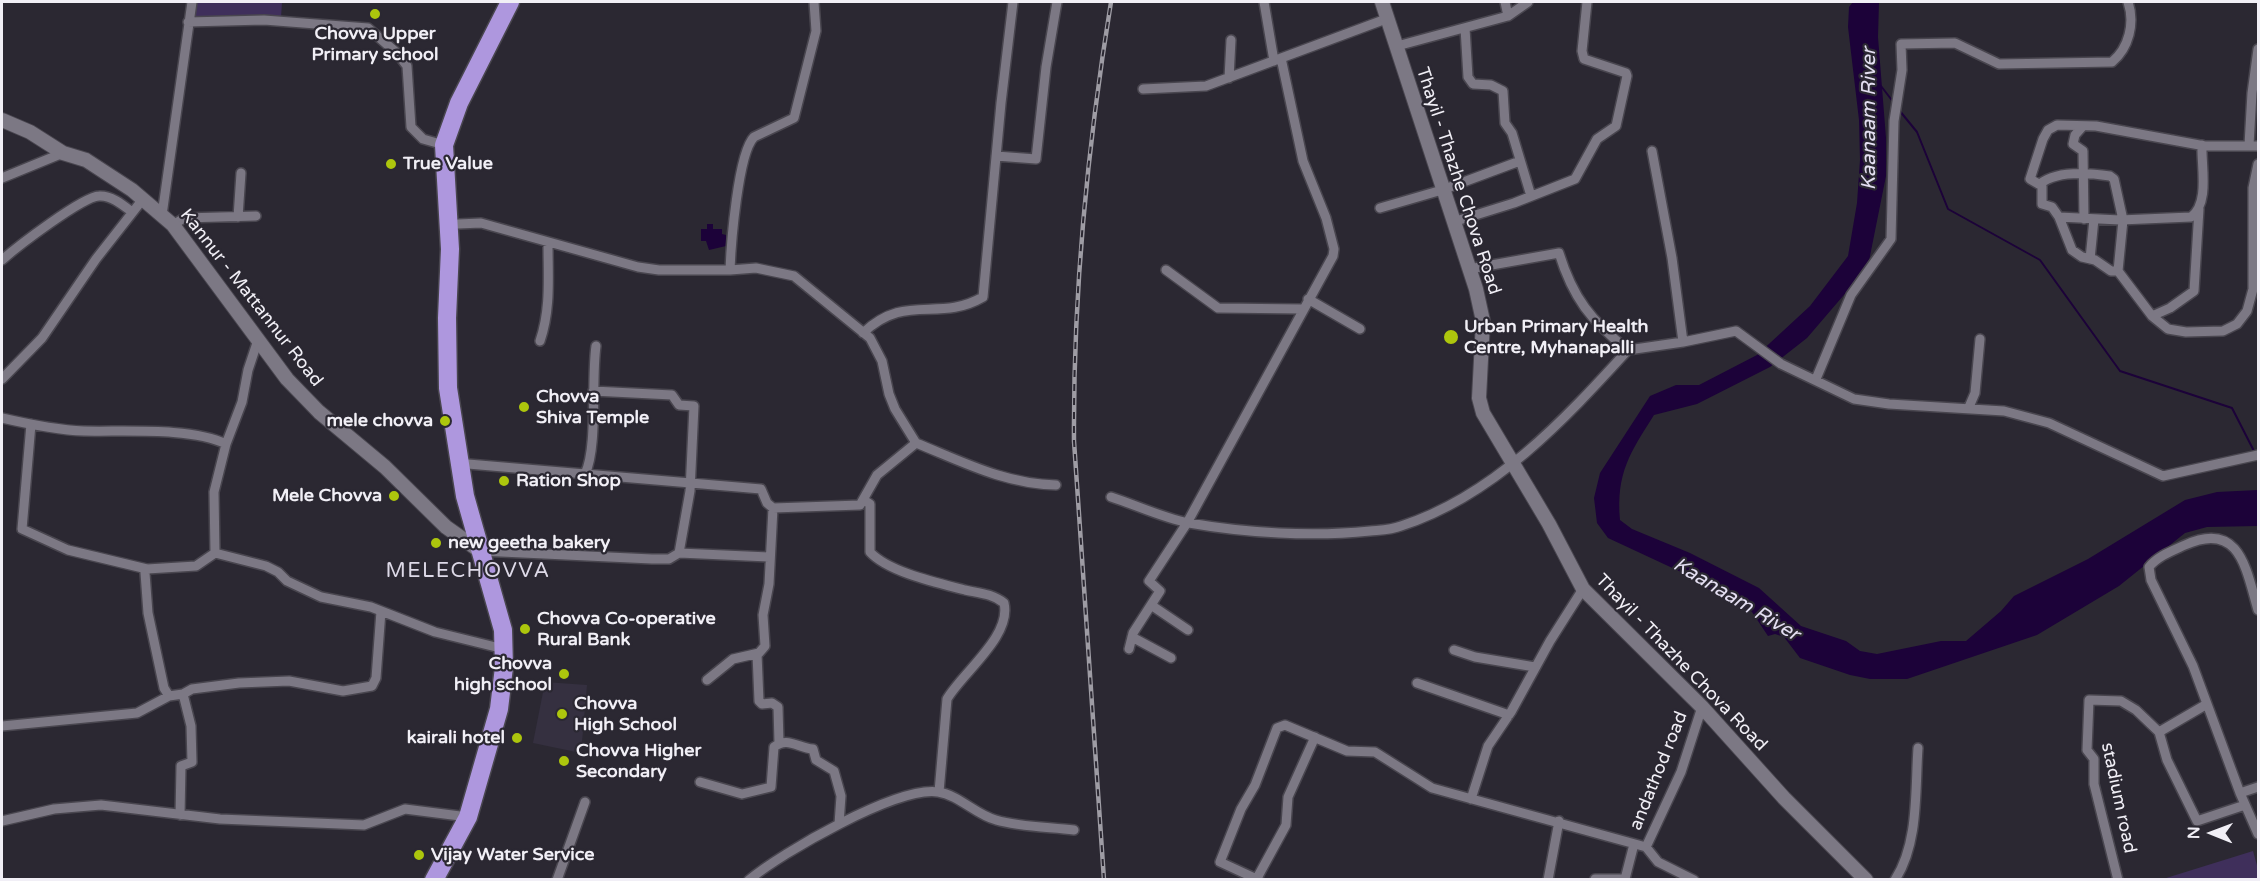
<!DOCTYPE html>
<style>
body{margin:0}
#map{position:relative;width:2260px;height:881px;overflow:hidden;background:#2b2832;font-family:"Varela Round",sans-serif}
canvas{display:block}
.frame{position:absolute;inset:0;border:3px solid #f1eff6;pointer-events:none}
.north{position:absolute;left:2182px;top:803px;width:60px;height:60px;-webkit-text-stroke:4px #2b2832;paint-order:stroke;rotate:271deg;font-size:16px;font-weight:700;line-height:24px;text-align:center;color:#f1eff6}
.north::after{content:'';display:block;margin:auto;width:21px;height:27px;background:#f1eff6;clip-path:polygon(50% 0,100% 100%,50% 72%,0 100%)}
</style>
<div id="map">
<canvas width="2260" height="881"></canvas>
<div class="frame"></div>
<div class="north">N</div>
</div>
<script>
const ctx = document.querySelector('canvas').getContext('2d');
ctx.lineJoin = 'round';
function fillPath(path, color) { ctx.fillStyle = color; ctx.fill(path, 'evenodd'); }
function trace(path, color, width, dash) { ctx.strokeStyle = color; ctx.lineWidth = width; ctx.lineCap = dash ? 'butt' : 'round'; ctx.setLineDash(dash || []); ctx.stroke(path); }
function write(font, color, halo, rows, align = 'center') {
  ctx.font = font + ' "Varela Round",sans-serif'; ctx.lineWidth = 4.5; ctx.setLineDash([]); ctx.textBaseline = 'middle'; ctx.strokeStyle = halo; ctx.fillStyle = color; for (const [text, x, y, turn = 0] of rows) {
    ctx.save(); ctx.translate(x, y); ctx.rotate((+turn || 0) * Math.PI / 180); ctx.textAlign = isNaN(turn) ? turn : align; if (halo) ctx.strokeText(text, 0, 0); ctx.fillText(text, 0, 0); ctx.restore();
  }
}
const built = new Path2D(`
 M545,682L587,685L581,753L533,743Z`);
const green = new Path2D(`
 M196,2H282L281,18L194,17Z
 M2253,851L2258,869V879H2163Z`);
const water = new Path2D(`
 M1853,2H1879L1878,37L1886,138V176L1869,261L1855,282L1807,338L1770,367L1697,404L1654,415C1630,453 1616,473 1620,520L1632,529L1690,553L1759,588L1801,626L1846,641L1860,651L1877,654L1941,641H1966L2001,611L2014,596L2088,559L2185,500L2217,492L2258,490V526L2207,527L2185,533L2119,586L2037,635L1907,679H1870L1850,675L1800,658L1784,637L1775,634L1768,636L1752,612L1734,605L1681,572L1608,538L1597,523L1594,498L1600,473L1650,396L1676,385H1699L1757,355L1810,306L1848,256L1857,203L1860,160L1859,120L1848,27L1849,7Z
 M707,224H713V229H722V234L726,235V246L709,250L706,241H701V229H707Z`);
const stream = new Path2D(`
 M1881,86L1894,103
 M1899,110L1917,132L1948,209L2040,260L2120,371L2232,408L2255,453`);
const street = new Path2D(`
 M1264,2L1274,61
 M1505,2L1508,16
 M188,22L264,20L368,28L397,53L407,66L411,127L423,139L444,145
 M1465,28L1468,77L1473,84L1491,85L1503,91L1505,123L1512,133L1531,196
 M1397,46L1508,16L1528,2
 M1229,78L1231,40
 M1143,89L1206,86L1386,19
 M2083,126L2075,135L2073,144L2083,151L2084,219
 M2202,145C2201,166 2210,203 2191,217L2120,220L2059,217L2052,207L2042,204V186L2030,179L2043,139L2048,130L2057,125L2096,126L2205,146H2258
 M2249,145L2252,93L2258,49
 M1652,151L1672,258L1683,342
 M996,156L1036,159L1046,67L1057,2
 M2,178L63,153
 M2040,184C2057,170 2090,173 2110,176L2114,179L2123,220L2118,271H2111L2095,260L2082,257L2072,250L2059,217
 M1380,208L1442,190L1520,161
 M162,215L192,2
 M238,217L241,173
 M1453,222L1514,203L1575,179L1597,139L1616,126L1627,76L1626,73L1584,59L1582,51L1587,2
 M458,224L481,223L638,267L659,270H730C731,244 738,153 754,137L794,118L816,31L814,2
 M173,225L184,218L256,216
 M2090,259L2094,219
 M2,260C18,246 82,197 99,196C111,195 123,205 132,212
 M1469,269L1559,253C1573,298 1591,321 1628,350
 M1166,270L1218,308L1302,309
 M2118,271L2152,316L2168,329L2186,332L2223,331L2237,324L2247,311L2253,289V188L2258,164
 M1308,299L1360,329
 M2152,316L2170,308L2194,291L2199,209
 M863,333C906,292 938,323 983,297L1001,103L1013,2
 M258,340L248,370L242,402L226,444L214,492L215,553L266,566L278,572L287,581L321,597L371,607L435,632L504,649
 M540,341C551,309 548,277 548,244
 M2,379L42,338L96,259L143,199
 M1816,379L1851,295L1891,239L1894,121L1902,70L1901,44L1955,43L1999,64L2112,62C2129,48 2135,23 2128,2
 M1969,407L1975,393L1980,339
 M2,418C28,424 56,430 84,431C123,432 192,427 226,444
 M31,424L22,529L68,550L147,569
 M916,443C963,462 1005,484 1056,485
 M468,464L761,489L767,503L773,508L860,505L877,475L916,443L895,409L889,394L882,361L870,338L794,276L756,268L730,270
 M585,474C598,447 591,380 596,346
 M1111,497C1136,505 1163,518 1189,523C1246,533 1312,537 1370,531C1380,530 1391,530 1401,526C1494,496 1564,420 1628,350L1683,342L1736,331L1781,364L1854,399L1889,404L2004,411L2049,423L2163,476L2258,455
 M864,500L870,504V552C888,572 938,583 965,590C979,593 993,594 1004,603C1012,636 962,673 947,699L939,792
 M480,551L652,559H669L679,553L690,491L694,406L679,405L672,395L593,391
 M679,553L769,557
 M1151,605L1188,630
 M2258,610C2246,569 2240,520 2185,545C2172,551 2158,556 2149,567L2151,580L2193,666L2240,793L2258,834
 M1132,637L1171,658
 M1129,649L1133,633L1160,591L1149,581L1187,523L1333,256L1334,249L1326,218L1303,161L1281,58
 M1454,650L1475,657L1535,667
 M757,654L759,701L762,704L772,703L778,707L779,743
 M707,680L733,659L759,653L765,646L763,615L769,584L773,508
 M1417,683L1509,715
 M183,694L192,689L239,683L289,681L343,691L372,686L376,678L381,611
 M2,726L137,713L169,696
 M2159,732L2207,704
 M700,782L742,794L771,787L774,747C787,736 798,748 813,749L816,760L834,771L841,796L839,824
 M2240,793L2258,787
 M1471,799L1488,746L1511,712L1550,641L1583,589
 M180,815L181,766L192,762L191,726L183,694L169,696L164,688L148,613L145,573L147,569L196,566L215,553
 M2,821L54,809L101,805L220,819L364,825L405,809L468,817
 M1646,847L1681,772L1702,707
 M1595,879H1625L1634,844
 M557,880L585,802
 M749,880C781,853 897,786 938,792C959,795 976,815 996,820C1020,827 1049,827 1074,830
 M1256,880L1286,825L1288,797L1315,737
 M1259,880L1220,862L1241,809L1255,785L1277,728L1285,725L1347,751L1375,752L1432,788L1646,847L1658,862L1694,880
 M1548,880L1559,821
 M1895,880C1919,843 1915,790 1918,748
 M2118,880L2094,784V759L2087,750L2089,700L2121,701L2136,710L2159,732L2167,760L2197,821L2245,805`);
const secondary = new Path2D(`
 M1382,2L1476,289L1483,321L1479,398L1483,413L1549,524L1583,589L1702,707L1784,798L1866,880
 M2,120L30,132L63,153L86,160L132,190L173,225L287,379L319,412L385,467L446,527L480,551`);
const highway = new Path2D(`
 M434,880L468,817L499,709L504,667L503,630L465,496L448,388L447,318L450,249L444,145L459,103L510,2`);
const rail = new Path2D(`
 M1104,880L1074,441C1073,292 1087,149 1111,2`);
const markers = [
 [375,14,6,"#adc60d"],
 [391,164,6,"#adc60d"],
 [1451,337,8,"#adc60d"],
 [524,407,6,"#adc60d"],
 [445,421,6,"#adc60d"],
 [504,481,6,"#adc60d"],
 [394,496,6,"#adc60d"],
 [436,543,6,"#adc60d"],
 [525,629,6,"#adc60d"],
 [564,674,6,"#adc60d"],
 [562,714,6,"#adc60d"],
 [517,738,6,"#adc60d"],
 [564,761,6,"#adc60d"],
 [419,855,6,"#adc60d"]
];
const poiNames = [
 ["Chovva Upper",375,34,"center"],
 ["Primary school",375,55,"center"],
 ["True Value",403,164],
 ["Urban Primary Health",1464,327],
 ["Centre, Myhanapalli",1464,348],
 ["Chovva",536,397],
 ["Shiva Temple",536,418],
 ["mele chovva",433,421,"right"],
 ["Ration Shop",516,481],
 ["Mele Chovva",382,496,"right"],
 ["new geetha bakery",448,543],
 ["Chovva Co-operative",537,619],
 ["Rural Bank",537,640],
 ["Chovva",552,664,"right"],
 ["high school",552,685,"right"],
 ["Chovva",574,704],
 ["High School",574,725],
 ["kairali hotel",505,738,"right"],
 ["Chovva Higher",576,751],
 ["Secondary",576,772],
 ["Vijay Water Service",431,855]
];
const streetNames = [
 ["Thayil - Thazhe Chova Road",1458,181,72],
 ["Kannur - Mattannur Road",251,298,52],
 ["Thayil - Thazhe Chova Road",1681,663,46],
 ["andathod road",1659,771,-68],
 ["stadium road",2118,798,78]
];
const waterNames = [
 ["Kaanaam River",1870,119,-90],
 ["Kaanaam River",1736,600,31]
];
const quarterNames = [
 ["MELECHOVVA",468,571]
];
fillPath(built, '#353040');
fillPath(green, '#3f2f5b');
fillPath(water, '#1c0239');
trace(stream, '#1c0239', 2);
trace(street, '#49464f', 12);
trace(secondary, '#49464f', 16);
trace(highway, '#49464f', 21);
trace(street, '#7c7884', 9);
trace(secondary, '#7c7884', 14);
trace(highway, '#ae97de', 18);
trace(rail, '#9e9ca4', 4.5);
trace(rail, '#2b2832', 2, [7]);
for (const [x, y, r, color] of markers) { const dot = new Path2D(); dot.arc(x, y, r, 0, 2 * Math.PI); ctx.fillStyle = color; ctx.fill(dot); trace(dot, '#2b2832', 2); }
write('bold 18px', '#f1eff6', '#2b2832', poiNames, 'left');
write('18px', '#f1eff6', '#2b2832', streetNames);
write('italic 20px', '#e4dff2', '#2b2832', waterNames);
ctx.letterSpacing = '1.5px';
write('21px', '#ddd9e7', '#2b2832', quarterNames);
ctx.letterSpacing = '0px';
</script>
